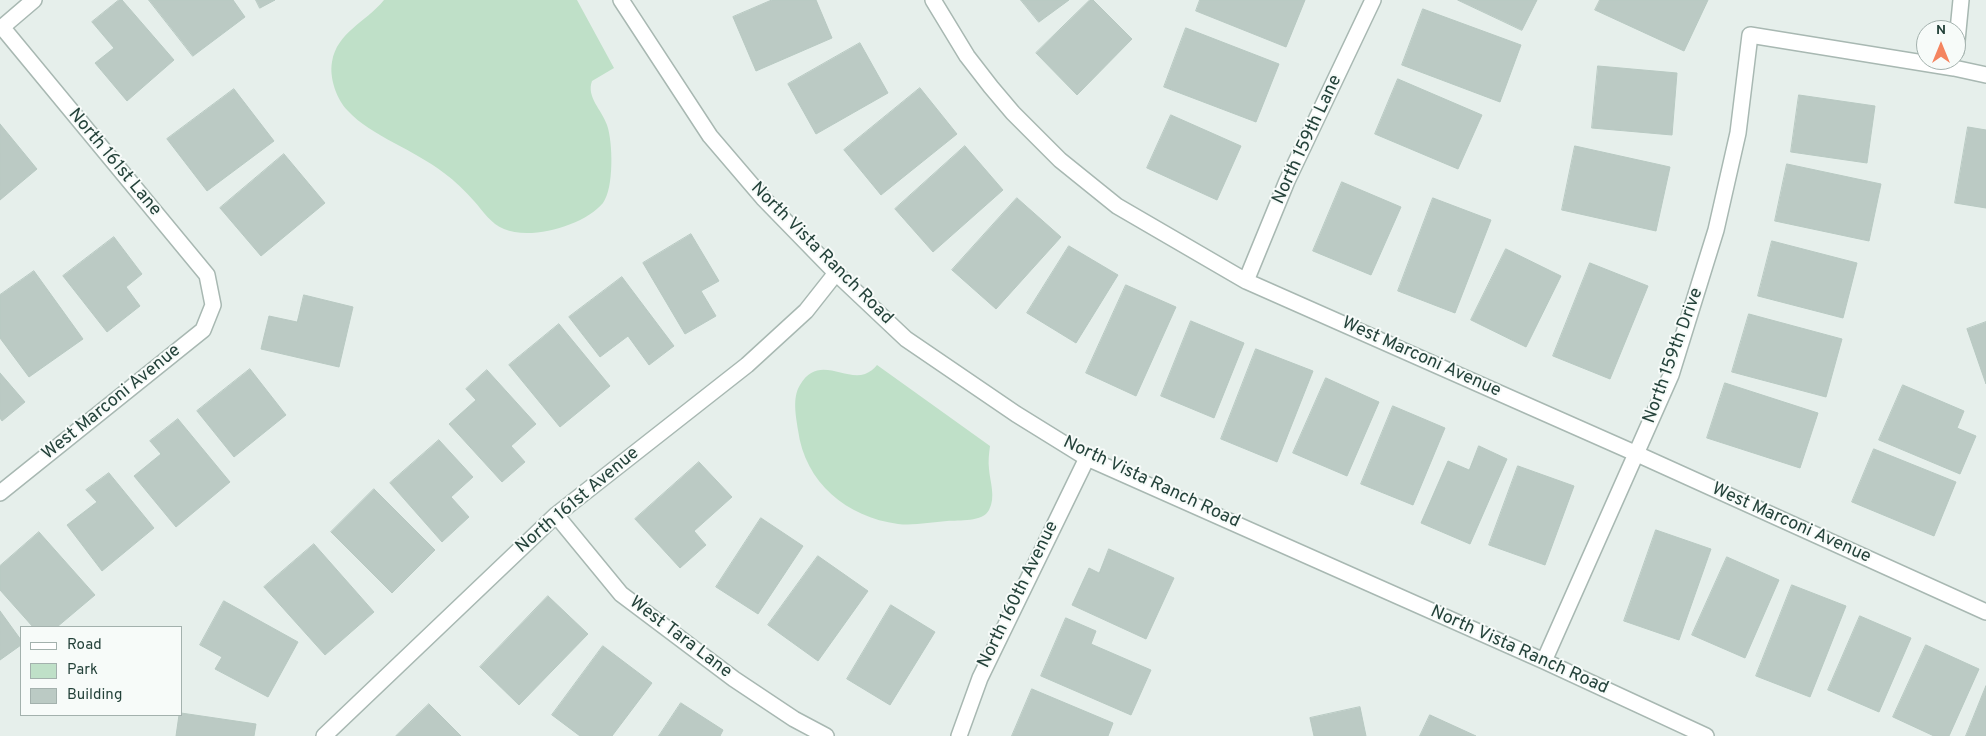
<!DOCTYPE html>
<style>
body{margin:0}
#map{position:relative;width:1986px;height:736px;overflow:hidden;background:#e6efeb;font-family:Overpass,sans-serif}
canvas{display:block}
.legend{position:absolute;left:20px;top:626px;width:162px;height:90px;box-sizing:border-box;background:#f7fbf9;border:1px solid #a3b1ad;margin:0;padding:6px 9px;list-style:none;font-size:15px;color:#24423a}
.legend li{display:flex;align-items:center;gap:10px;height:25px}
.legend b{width:25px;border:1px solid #a3b1ad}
.north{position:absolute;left:1916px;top:20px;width:50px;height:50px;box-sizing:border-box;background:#f7fbf9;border:1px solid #a3b1ad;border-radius:50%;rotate:0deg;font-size:14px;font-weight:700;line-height:20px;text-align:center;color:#24423a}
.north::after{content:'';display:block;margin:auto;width:18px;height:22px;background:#f4845f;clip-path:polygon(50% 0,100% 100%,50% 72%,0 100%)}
</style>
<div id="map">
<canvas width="1986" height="736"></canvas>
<ul class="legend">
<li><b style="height:6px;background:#fff"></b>Road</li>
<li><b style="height:14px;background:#bfe0c8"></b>Park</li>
<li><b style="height:14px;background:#bbcac4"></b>Building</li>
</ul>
<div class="north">N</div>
</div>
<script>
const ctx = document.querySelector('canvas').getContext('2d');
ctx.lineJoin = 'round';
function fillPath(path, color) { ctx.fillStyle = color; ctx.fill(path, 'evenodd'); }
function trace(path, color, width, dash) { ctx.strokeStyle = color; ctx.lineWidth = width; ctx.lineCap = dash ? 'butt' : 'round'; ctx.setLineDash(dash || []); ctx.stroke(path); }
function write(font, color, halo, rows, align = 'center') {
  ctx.font = font + ' Overpass,sans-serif'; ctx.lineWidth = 4; ctx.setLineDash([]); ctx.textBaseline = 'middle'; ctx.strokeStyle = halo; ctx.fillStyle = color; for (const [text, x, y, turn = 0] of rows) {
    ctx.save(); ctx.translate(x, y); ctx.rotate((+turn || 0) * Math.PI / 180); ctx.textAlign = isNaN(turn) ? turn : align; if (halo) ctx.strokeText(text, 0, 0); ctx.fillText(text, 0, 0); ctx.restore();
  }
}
const green = new Path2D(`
 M384,0H577L614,68L592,81C586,97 602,110 607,125C613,142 614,188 603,203C585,225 531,241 504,229C491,224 483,211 474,201C465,191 455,181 444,173C415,150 371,136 348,111C337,100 329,78 332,62C337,32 365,23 384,0Z
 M877,365L990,446C989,454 988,461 989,469C990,482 996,497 989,510C983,522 959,520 947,521C931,522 914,526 898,524C847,517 805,483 798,430C796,416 792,398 800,385C818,354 844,381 865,374C870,372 874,369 877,365Z`);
const building = new Path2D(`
 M119,0H122L174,60L127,101L95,63L114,48L92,22Z
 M149,0H233L245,17L193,56Z
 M256,0H275L260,8Z
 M772,0H816L832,38L756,71L733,17Z
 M1021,0H1069L1039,22Z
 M1090,0H1093L1132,39L1077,95L1036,53Z
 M1200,0H1305L1286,47L1196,11Z
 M1458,0H1537L1522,30Z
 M1600,0H1708L1684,51L1595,10Z
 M1423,9L1521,45L1500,102L1402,65Z
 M1186,28L1279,64L1256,122L1164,87Z
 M860,43L888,93L816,134L788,84Z
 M1598,66L1677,73L1672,135L1592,128Z
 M1398,79L1482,115L1458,169L1375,134Z
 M920,88L957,134L881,195L844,150Z
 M234,89L274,141L207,191L167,139Z
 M1799,95L1875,106L1867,163L1791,152Z
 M1171,115L1241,146L1217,200L1147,168Z
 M0,124L37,169L0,200Z
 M1968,127L1986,130V208L1955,203Z
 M965,146L1003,190L933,252L895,209Z
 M1575,146L1670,167L1656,231L1562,210Z
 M284,154L325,203L261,256L220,208Z
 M1787,164L1881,184L1869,241L1775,221Z
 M1342,182L1401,207L1371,275L1313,251Z
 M1017,198L1061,237L996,309L952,270Z
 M1433,198L1491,220L1455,313L1398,291Z
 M691,234L719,281L701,291L716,316L685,334L643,263Z
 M114,237L142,274L126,287L140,306L107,332L63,276Z
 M1772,241L1857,263L1843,318L1758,296Z
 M1069,246L1118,275L1076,343L1027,313Z
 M1506,249L1561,276L1526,347L1471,320Z
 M1590,263L1648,286L1610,379L1553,356Z
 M34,271L83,339L29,377L0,338V295Z
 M622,277L674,346L649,365L628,336L600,357L569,317Z
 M1126,285L1176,307L1136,396L1086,373Z
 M304,295L353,307L339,367L261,349L269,316L297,322Z
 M1749,314L1842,339L1826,397L1732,372Z
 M1191,321L1244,343L1214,418L1161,396Z
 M1986,322V384L1967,329Z
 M559,324L610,386L560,427L509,365Z
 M1256,349L1313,371L1277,462L1221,439Z
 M250,369L286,415L234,457L197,411Z
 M487,370L536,424L511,446L525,462L502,482L449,424L476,400L466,389Z
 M0,373L25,402L2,421L0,418Z
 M1326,378L1379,402L1347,476L1293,453Z
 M1725,383L1818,413L1800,468L1707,438Z
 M1903,385L1964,411L1957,428L1976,436L1960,474L1879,440Z
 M1393,406L1445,428L1413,505L1361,484Z
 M178,419L230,482L176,527L134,476L161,454L150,441Z
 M439,440L473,477L451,497L469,517L442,542L390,483Z
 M1479,446L1507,459L1470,544L1421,523L1448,461L1469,470Z
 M1874,449L1956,482L1934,536L1852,502Z
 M699,462L732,497L694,531L706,545L680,568L635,519Z
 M1518,466L1574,486L1545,565L1489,545Z
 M109,473L154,528L102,571L67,525L97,502L86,490Z
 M374,489L435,550L392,593L331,532Z
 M761,518L803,546L758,614L716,587Z
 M1656,530L1711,549L1679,640L1624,621Z
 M39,532L95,595L57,627H33L0,590V566Z
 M314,544L374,612L325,655L264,587Z
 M1109,549L1174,578L1146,639L1072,605L1089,568L1099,573Z
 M818,556L868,591L818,661L768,625Z
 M1727,557L1779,580L1745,658L1692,635Z
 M1792,585L1846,606L1810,697L1756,676Z
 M548,596L588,634L519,705L480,667Z
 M224,601L298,642L268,697L215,669L222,657L200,645Z
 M891,605L935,632L890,705L847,679Z
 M0,611L21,640V645L0,660Z
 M1860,616L1911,638L1879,712L1828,690Z
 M1066,618L1096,631L1091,644L1151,670L1131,715L1041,676Z
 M1926,645L1979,669L1949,736H1934L1893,717Z
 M603,646L652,683L612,736H580L552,715Z
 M1986,686V736H1966Z
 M1032,689L1113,723L1108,736H1012Z
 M681,703L723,730L720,736H659Z
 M429,704L461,736H396Z
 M1360,707L1366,736H1314L1310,718Z
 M181,713L256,724L254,736H176L179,715H181Z
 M1430,715L1476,736H1420Z`);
const minor = new Path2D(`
 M621,0L710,136L763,198L836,273L906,339L1016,414L1087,458L1544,661L1706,736
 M933,0L967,56L991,87L1013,113L1060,160L1117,206L1246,281L1637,454L1986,612
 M0,29L34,0
 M1956,51L1961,0
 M1246,281L1287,181L1373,0
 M0,493L203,330L213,305L207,275L2,27
 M556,515L621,594L734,679L794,719L826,736
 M1544,661L1671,375L1716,230L1738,133L1750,35L1954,68L1986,75
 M324,736L556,515L747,365L806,311L836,273
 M959,736L980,678L1087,458`);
const streetNames = [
 ["North 159th Lane",1308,140,-65],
 ["North 161st Lane",114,163,50],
 ["North Vista Ranch Road",821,254,45],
 ["North 159th Drive",1674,356,-70],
 ["West Marconi Avenue",1421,358,24],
 ["West Marconi Avenue",112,403,-39],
 ["North Vista Ranch Road",1151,483,25],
 ["North 161st Avenue",578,501,-40],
 ["West Marconi Avenue",1791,524,24],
 ["North 160th Avenue",1019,595,-64],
 ["West Tara Lane",680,638,37],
 ["North Vista Ranch Road",1519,651,24]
];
fillPath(green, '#bfe0c8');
fillPath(building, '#bbcac4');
trace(building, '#b8c9c2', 1);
trace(minor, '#a8b8b2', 18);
trace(minor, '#fff', 15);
write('18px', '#24423a', '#f7fbf9', streetNames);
</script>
